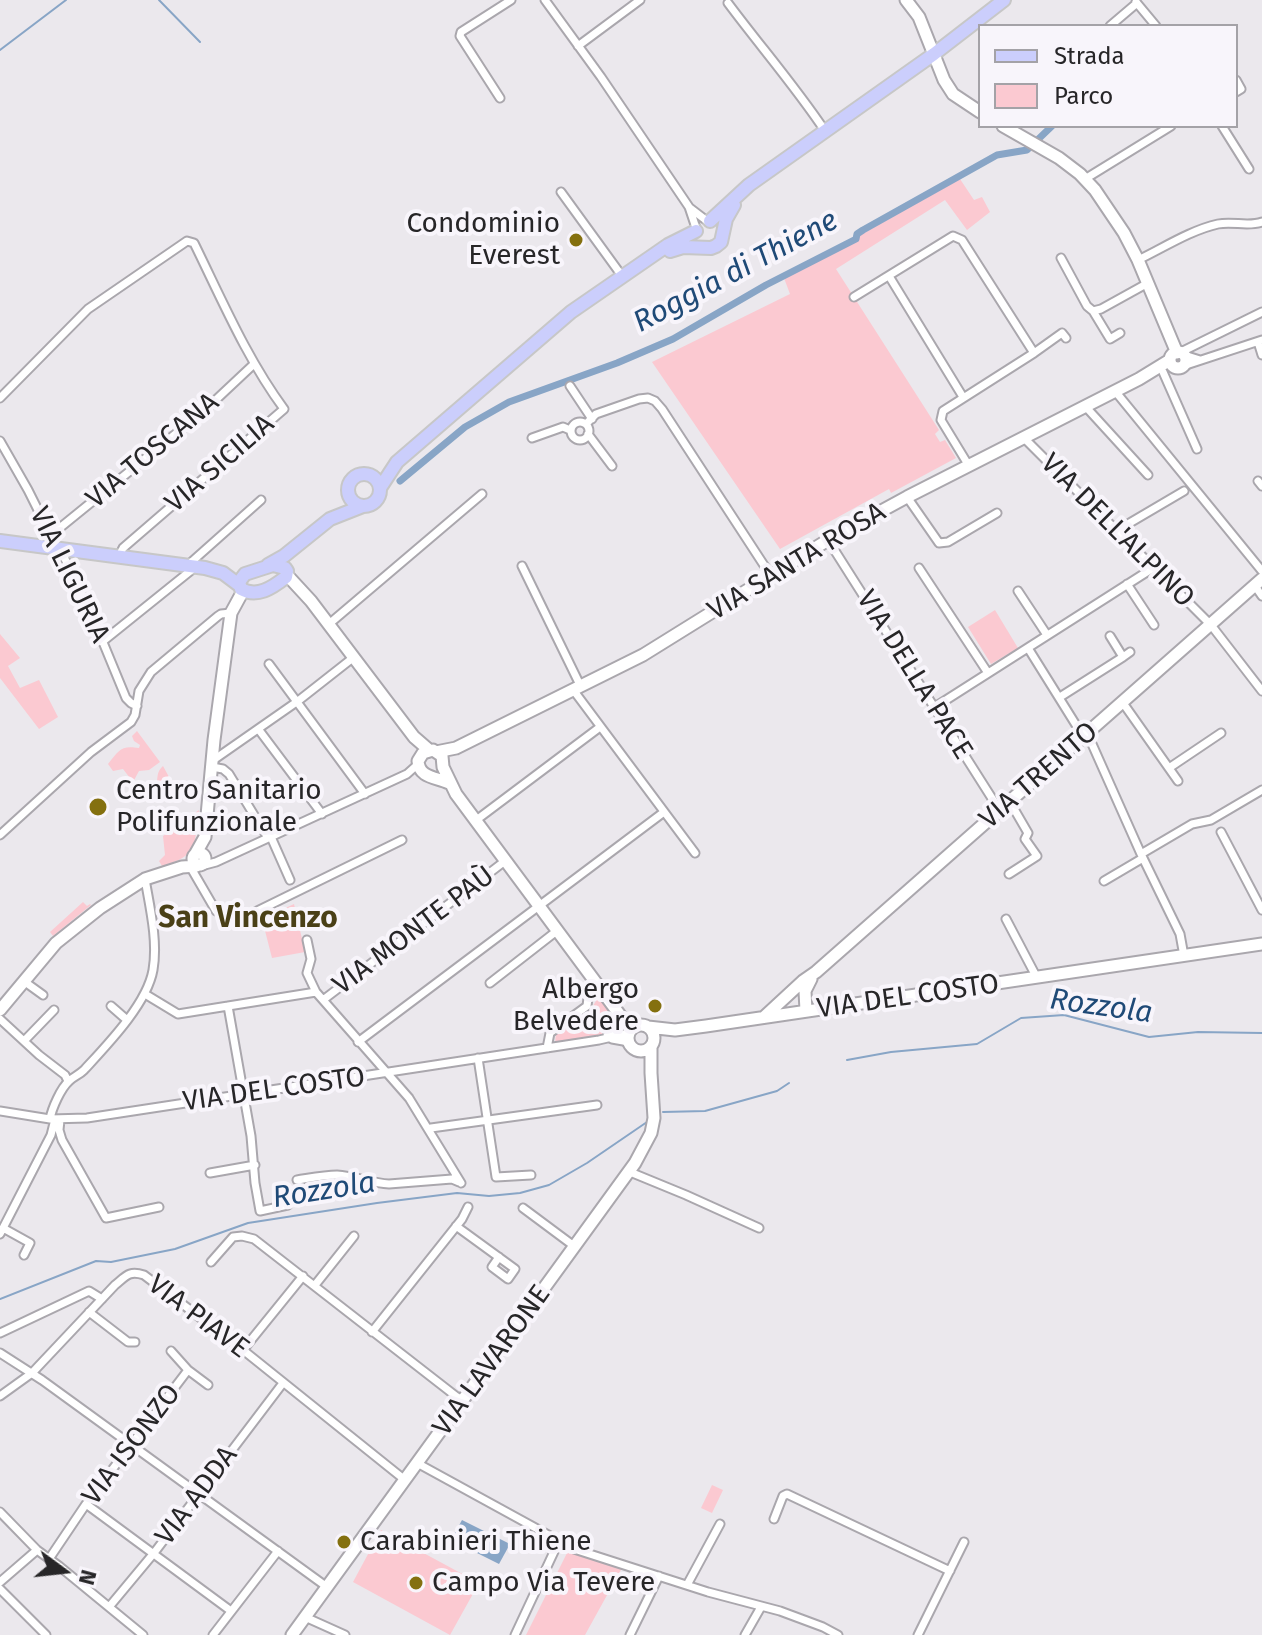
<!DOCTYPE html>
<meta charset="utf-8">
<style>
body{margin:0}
#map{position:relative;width:1262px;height:1635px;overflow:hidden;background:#ebe8ed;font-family:"Fira Sans",sans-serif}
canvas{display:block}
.legend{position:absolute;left:978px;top:24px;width:260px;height:104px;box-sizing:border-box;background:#f8f5fb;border:2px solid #a4a2a7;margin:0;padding:10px 14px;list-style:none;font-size:24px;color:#272628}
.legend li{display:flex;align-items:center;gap:16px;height:40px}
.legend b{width:40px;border:2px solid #a4a2a7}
.north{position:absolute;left:24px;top:1531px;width:80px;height:80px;-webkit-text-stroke:6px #f8f5fb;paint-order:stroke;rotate:105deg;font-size:22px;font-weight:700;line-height:32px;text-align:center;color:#272628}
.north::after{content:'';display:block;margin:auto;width:28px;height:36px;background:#272628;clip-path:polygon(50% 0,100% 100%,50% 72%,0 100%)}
</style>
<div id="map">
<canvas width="1262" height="1635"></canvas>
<ul class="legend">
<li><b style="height:10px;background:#cbcefc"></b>Strada</li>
<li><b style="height:22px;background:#fbc9d1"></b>Parco</li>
</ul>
<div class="north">N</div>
</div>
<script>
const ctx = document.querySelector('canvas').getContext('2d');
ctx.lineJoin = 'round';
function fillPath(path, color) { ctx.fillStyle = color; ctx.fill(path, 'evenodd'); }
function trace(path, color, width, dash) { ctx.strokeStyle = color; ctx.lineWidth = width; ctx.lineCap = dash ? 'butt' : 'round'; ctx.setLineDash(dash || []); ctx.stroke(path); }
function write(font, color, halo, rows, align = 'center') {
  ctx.font = font + ' "Fira Sans",sans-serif'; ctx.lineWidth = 8; ctx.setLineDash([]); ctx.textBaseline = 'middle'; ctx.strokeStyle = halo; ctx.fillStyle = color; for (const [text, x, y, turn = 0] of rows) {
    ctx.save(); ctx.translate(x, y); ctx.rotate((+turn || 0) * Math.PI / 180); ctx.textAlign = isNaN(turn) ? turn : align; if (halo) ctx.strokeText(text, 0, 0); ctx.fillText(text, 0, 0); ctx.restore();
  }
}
const green = new Path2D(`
 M960,179L974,200L982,197L990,212L967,230L945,200L836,269L939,430L935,434L940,442L945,440L956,458L891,493L889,489L780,549L652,362L790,294L784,278Z
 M995,610L1018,648L991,664L968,627Z
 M0,634L20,658L8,666L20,688L39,680L58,717L39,729L0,678Z
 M137,731L160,762L149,770L139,771L133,782L123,769L113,771L108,764C119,750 121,745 139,748L140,745L134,741L132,736Z
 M163,766L175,788L161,799L154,790C160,782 154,774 163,766Z
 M199,810C194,844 199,856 162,866L159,861L165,855L163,836Z
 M83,902L87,906L90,904L91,905L53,936L50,932Z
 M294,904L305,952L272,958L262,919Z
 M600,994L615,1019V1025L607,1034L555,1043L556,1034L593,1006Z
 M712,1485L723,1490L712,1513L701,1508Z
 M381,1530L479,1583L450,1635L353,1582Z
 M568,1551L622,1568L585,1635H526Z`);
const water = new Path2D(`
 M462,1520L510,1544L499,1564L451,1540Z`);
const stream = new Path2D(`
 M159,0L200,42
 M0,50L66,0
 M847,1060L891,1052L977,1044L1021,1018L1064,1015L1149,1037L1198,1032L1262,1033
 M663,1112L705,1111L777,1091L789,1083
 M0,1299L96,1261L111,1262L175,1249L248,1223L377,1203L457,1193L489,1196L520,1193L549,1185L587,1163L647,1122`);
const canal = new Path2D(`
 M400,481L465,427L509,402L617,363L673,339L766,285L856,239L857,234L863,230L997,155L1027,150L1052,126`);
const street = new Path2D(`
 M545,0L601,77L689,207L696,228
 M1136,2L1156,26
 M728,3C760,46 795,86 825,131
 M1110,26L1137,3
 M578,46L640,0
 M1236,80L1241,89L1236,92
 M500,98L460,36L461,32L511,0
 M1222,126L1249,169
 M1085,179L1171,126
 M561,192L622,276
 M690,208L707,221
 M1061,258L1087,306L1093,311L1101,309L1148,283
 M1138,260C1163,248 1191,230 1218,224C1233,221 1248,227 1262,222
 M889,276L963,397
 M854,297L953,236L962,240L1034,353
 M1093,311L1110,339L1120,333
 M1258,342L1262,355
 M1179,353L1262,312
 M1184,355L1200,360
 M1183,366L1262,340
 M1163,372L1197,449
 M570,386L592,419
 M1115,391L1262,571
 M0,398L88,309L187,241L194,243C222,300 247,359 284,409L123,548L119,556
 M1085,406L1148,475
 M571 431a9 9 0 1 1 18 0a9 9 0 1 1-18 0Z
 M586,424L596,414L639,399L648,398L655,401L662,409L771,576
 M588,434L612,466
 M1023,437L1211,625L1262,691
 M532,438L563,427L570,430
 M0,441L28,490L55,544L65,559L93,618L126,698L131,703L137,706
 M969,466L941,420L943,411L1034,353L1062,333L1066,338
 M1258,481L1262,486
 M907,497L939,543L948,542L997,513
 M1116,531L1184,491
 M51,535L205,410L254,364
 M828,540L1000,811
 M188,565L261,500
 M522,566L581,687
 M919,568L988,673
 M1127,584L1154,625
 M1255,586L1262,596
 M1018,591L1047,635
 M329,624L482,494
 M1110,636L1123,657L1130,652
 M102,642L194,568
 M1028,648L1081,733L1092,744L1141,854L1180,934L1184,956
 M269,664L365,794
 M574,691L695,853
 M1060,697L1123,657
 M1123,703L1178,781
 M935,707L1153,568
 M259,730L322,814
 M212,761L298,701L354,657
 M212,767L223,769L229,774L268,838
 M1169,768L1221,733
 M475,821L600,727
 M1221,832L1262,910
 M0,835L91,752L131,722L135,715L139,691L151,672L218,616L221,614L231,613
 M271,837L290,880
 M1141,854L1192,824L1211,820L1262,790
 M201,866L216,862L407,774L417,765
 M191,868L216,911L241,919L402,840
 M1009,874L1037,856L1025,839L1028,833L1010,802
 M1104,881L1143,858
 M1006,919L1037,978
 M307,940L311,959L307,973L316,992L409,1098L461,1183
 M25,982L43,995
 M490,983L558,930
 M145,994L178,1014L316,992
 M323,1000L505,861
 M111,1006L127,1020
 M228,1006L251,1136L255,1183L260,1211L288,1205
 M0,1019L39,1055L65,1075L68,1081
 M607,1036C617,1031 618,1024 616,1013
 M612,1039L629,1042
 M24,1041L54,1010
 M358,1042L664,812
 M547,1048L550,1033L587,1006L588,998L584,992
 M478,1058L496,1177L531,1175
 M0,1111L50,1119L87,1118L599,1040L629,1033
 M50,1119C52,1108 61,1088 69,1081C73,1077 79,1075 84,1070C107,1045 147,1004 153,970C158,941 150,908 145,879
 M60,1120L59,1130L62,1140L106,1218L159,1207
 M431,1128L597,1105
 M630,1172L686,1195L759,1228
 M210,1173L255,1165
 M297,1180C310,1178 324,1175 337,1175C355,1176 371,1183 389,1184L452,1179L459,1182
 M523,1208L574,1246
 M456,1226L515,1269L508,1279L492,1267L499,1257
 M3,1228L30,1243L24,1255
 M0,1234L51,1135L55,1119
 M211,1262L233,1237L242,1236L254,1239L457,1397L463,1400
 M315,1285L354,1236
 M89,1312L128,1342H135
 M372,1332L462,1219L468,1207
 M0,1333L89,1291L102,1299
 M243,1350L303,1276
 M171,1351L188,1370L208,1385
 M0,1353L42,1380L327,1587
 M0,1396L32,1373L115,1285C126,1276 129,1270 144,1275L243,1350L405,1480
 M417,1463L574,1549L708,1592L780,1611L823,1627L838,1635
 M86,1504L231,1611
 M0,1512L37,1550L59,1566L143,1635
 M774,1519L783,1496L787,1494L950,1571
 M49,1559L86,1504L188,1370
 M0,1582L37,1550
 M687,1585L720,1524
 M0,1589L46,1635
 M109,1607L154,1553L283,1383
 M305,1617L345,1635
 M213,1635L278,1551
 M515,1635L559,1541
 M630,1635L659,1576
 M745,1635L761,1607
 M918,1635L964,1542`);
const secondary = new Path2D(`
 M906,0L919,17L944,80L953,94L980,112
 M1003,126L1059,158L1080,174L1095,190L1124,233L1138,260L1177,353
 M1170 360a8 8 0 1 1 16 0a8 8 0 1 1-16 0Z
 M287,575L311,601L414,737L429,750
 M436,752L456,748L643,655L828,540L907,497L1139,379L1170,360
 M449,783C436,777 419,778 418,761L423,753L433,750L442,756L443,767L456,794L631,1030
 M193 859a6 6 0 1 1 12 0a6 6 0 1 1-12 0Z
 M196,853L205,837L214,740L231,613L243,591
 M0,1010L56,943L100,908L145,879L182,867L197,866
 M806,1011L805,991L811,979
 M764,1017L803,981L816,972L1262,579
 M628 1038a13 13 0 1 1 26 0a13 13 0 1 1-26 0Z
 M648,1027L675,1030L706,1026L1262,944
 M292,1635L635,1163L651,1133L654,1118L651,1073V1046`);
const primary = new Path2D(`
 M710,221L749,185L934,54L1004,0
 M670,251L683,247L711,248L716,246L721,242L726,219L734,205
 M348 490a16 16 0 1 1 32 0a16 16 0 1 1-32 0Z
 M380,488L397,462L571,312L668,245L696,231
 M0,541L205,568L223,573L239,585
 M268,565L284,556L330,519L363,506
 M273,565L285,568L287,571L286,577C272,588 257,598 241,589L239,582L245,574Z`);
const markers = [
 [576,240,8,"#84700f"],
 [98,807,10,"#84700f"],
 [655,1006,8,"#84700f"],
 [344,1542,8,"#84700f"],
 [416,1583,8,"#84700f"]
];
const poiNames = [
 ["Condominio",560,224,"right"],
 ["Everest",560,256,"right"],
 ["Centro Sanitario",116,791],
 ["Polifunzionale",116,823],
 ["Albergo",639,990,"right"],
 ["Belvedere",639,1022,"right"],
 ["Carabinieri Thiene",360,1542],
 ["Campo Via Tevere",432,1583]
];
const streetNames = [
 ["VIA TOSCANA",153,451,-40],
 ["VIA SICILIA",220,464,-41],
 ["VIA DELL'ALPINO",1117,531,45],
 ["VIA SANTA ROSA",797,562,-31],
 ["VIA LIGURIA",69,575,64],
 ["VIA DELLA PACE",914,675,58],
 ["VIA TRENTO",1039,776,-41],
 ["VIA MONTE PAÙ",414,931,-37],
 ["VIA DEL COSTO",908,997,-8],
 ["VIA DEL COSTO",274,1090,-8],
 ["VIA PIAVE",198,1317,37],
 ["VIA LAVARONE",492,1361,-54],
 ["VIA ISONZO",132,1445,-53],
 ["VIA ADDA",197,1496,-53]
];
const waterNames = [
 ["Roggia di Thiene",736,272,-28],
 ["Rozzola",1101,1007,8],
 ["Rozzola",324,1191,-9]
];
const neighbourhoodNames = [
 ["San Vincenzo",248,919]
];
fillPath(green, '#fbc9d1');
fillPath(water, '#88a5c6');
trace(stream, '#88a5c6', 2);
trace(canal, '#88a5c6', 7);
trace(street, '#aaa7ad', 11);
trace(secondary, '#aaa7ad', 15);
trace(primary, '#c7c7c7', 16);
trace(street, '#fff', 7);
trace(secondary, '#fff', 11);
trace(primary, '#cbcefc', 12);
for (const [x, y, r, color] of markers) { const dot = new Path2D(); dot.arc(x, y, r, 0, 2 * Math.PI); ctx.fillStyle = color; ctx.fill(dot); trace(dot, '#f8f5fb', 3); }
write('28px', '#272628', '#f8f5fb', poiNames, 'left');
write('28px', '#272628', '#f8f5fb', streetNames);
write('italic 30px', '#1f4a77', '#f8f5fb', waterNames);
write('bold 30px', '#4a4017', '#f8f5fb', neighbourhoodNames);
</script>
